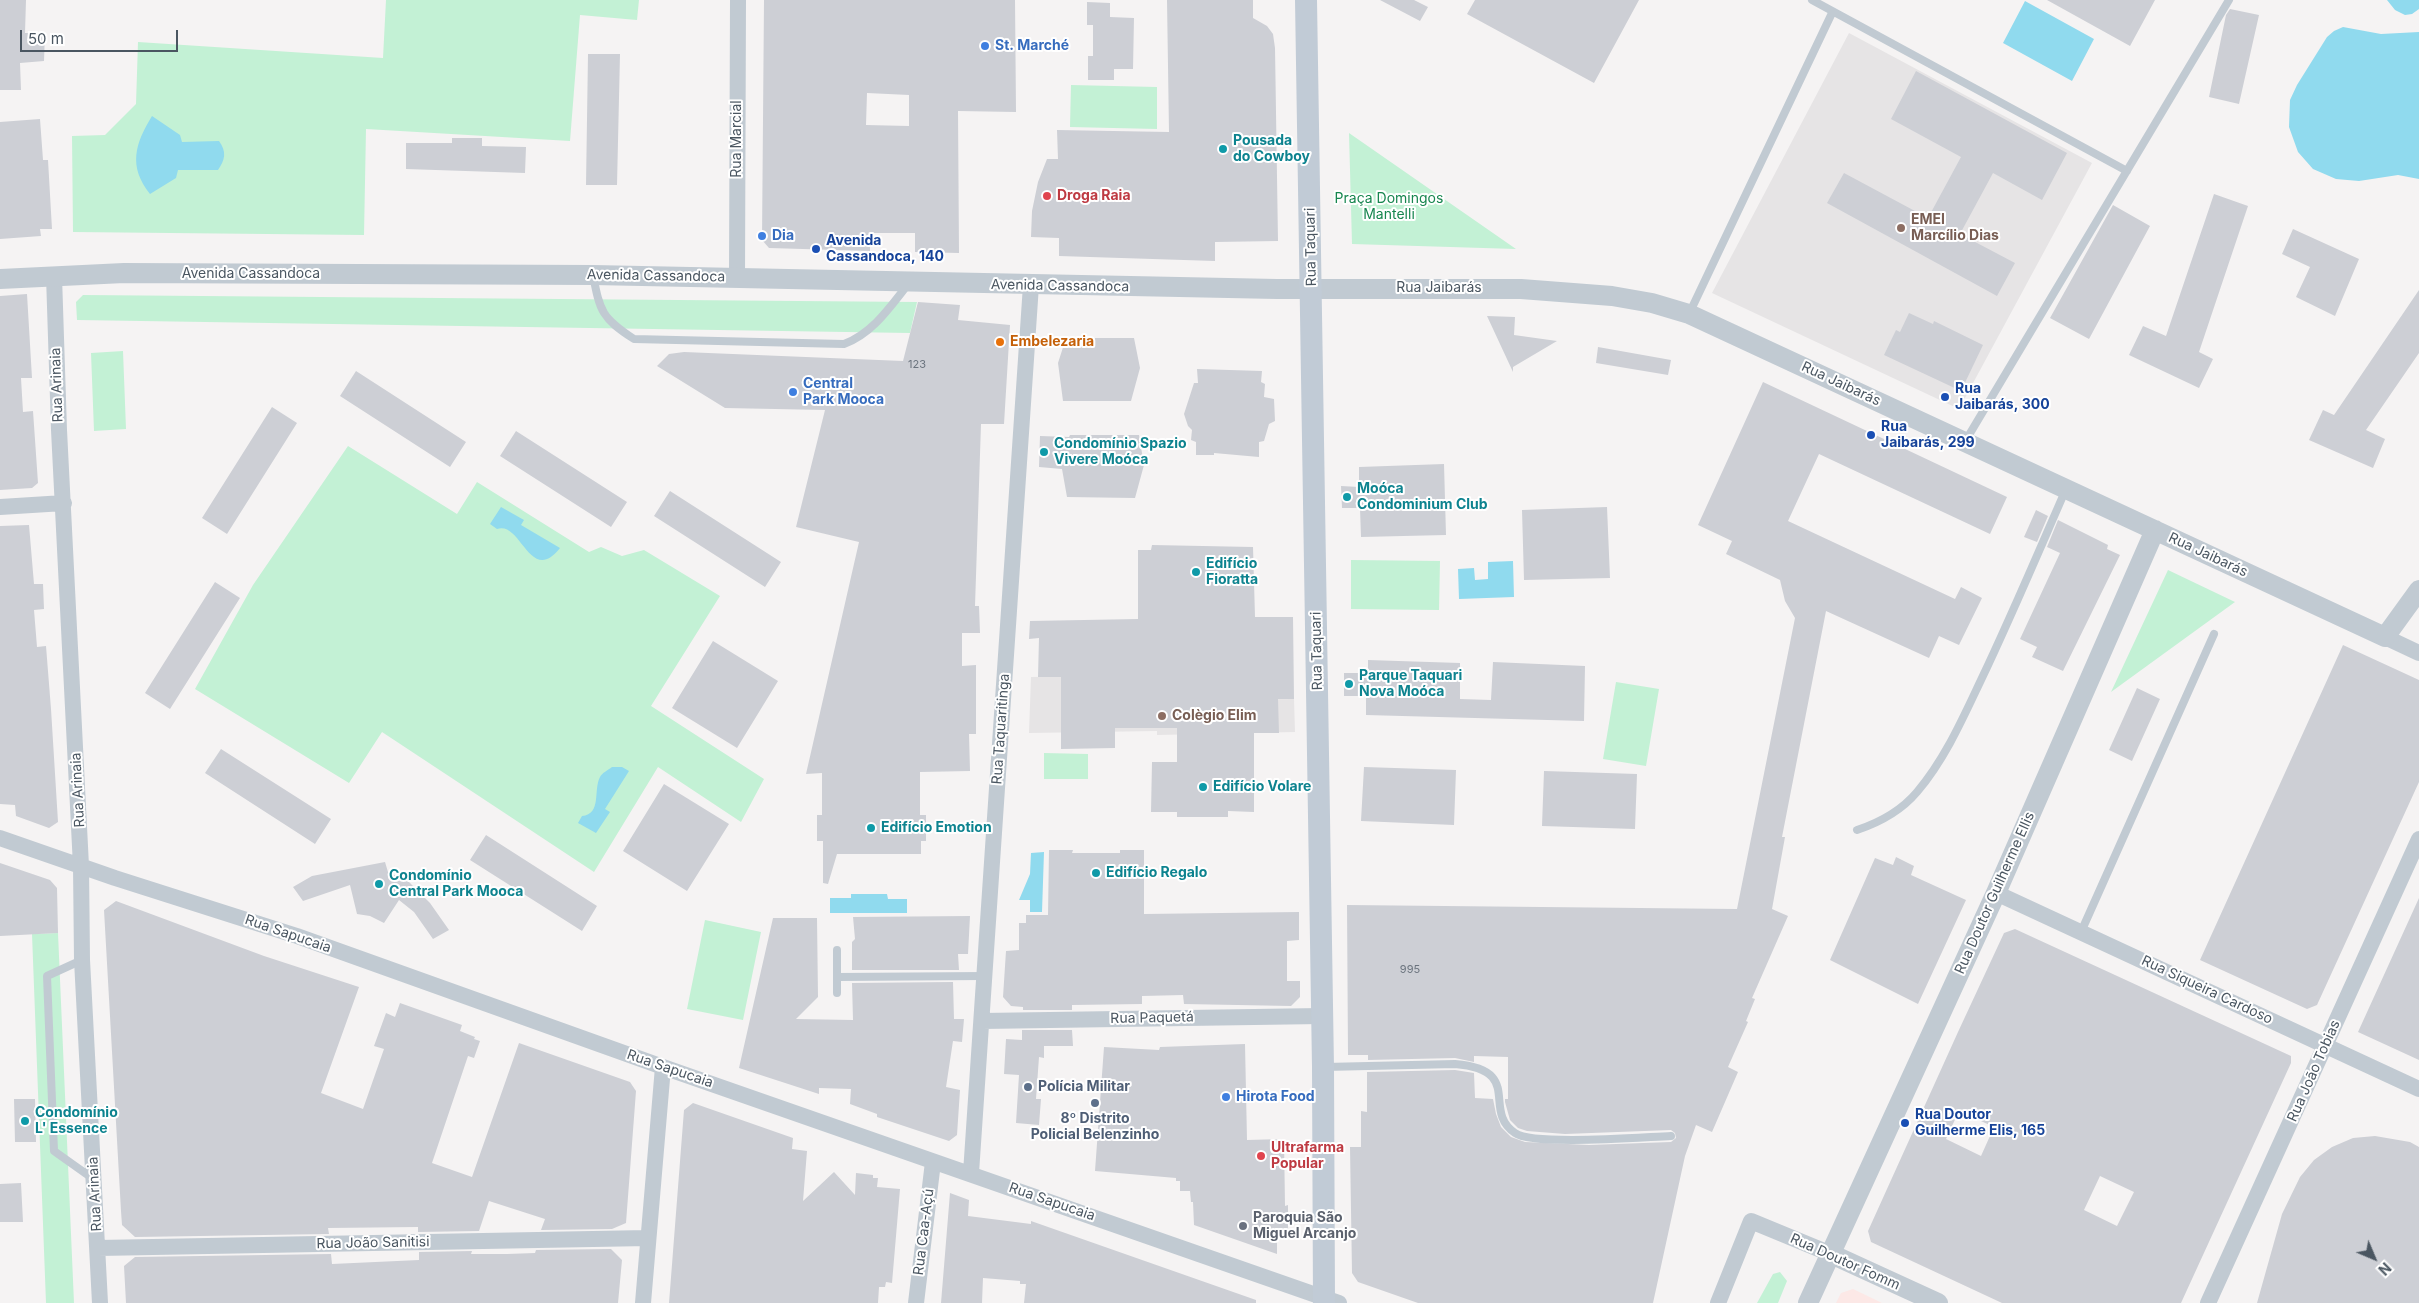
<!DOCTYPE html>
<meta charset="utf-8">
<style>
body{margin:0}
#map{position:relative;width:2419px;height:1303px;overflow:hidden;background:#f5f3f3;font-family:Inter,sans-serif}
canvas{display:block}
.north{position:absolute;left:2349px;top:1233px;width:50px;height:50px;-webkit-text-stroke:4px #fff;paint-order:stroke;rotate:135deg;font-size:14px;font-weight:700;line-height:20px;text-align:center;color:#4a5661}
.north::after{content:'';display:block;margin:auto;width:18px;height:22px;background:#4a5661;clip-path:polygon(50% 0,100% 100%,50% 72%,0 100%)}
.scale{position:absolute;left:20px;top:30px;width:158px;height:22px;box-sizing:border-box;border:2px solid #4a5661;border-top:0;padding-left:6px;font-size:15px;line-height:18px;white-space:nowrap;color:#4a5661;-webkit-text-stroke:4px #fff;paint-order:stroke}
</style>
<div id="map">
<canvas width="2419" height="1303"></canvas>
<div class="north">N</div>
<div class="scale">50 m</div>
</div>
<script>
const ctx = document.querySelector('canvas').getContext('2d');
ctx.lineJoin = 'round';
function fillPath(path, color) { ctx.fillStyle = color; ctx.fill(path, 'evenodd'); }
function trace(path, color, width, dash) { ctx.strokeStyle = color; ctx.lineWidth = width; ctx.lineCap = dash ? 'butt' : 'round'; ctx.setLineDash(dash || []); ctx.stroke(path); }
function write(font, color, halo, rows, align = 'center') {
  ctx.font = font + ' Inter,sans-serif'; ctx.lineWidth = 4; ctx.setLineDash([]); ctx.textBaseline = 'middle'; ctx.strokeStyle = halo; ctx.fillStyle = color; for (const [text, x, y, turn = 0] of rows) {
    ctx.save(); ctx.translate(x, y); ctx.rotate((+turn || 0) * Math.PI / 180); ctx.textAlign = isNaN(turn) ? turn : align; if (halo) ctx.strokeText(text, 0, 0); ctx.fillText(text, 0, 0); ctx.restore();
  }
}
const education = new Path2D(`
 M1849,33L2092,163L1959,409L1712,293Z
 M1166,675L1160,700L1294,699L1295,732L1157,735V731L1029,733L1031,677Z`);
const medical = new Path2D(`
 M1853,1289L1878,1301L1882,1303H1836L1841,1293Z`);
const green = new Path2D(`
 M386,0H639L637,20L580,15L570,141L366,129L364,235L73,232L72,136L105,135L136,104L138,42L383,58Z
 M1071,85L1157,87V129L1070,127Z
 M1349,133L1516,249L1352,244Z
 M83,295L917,302L910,333L77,320L76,302Z
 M123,351L126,429L94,431L91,353Z
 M348,446L457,514L477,482L589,552L601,547L622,556L644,550L720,596L651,706L764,779L741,822L658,767L594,872L382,732L349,783L195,689L253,585Z
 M1351,560L1440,561L1439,610L1351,609Z
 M2168,570L2235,602L2111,692Z
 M1616,682L1659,689L1646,766L1603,759Z
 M1044,753L1088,754V779H1044Z
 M705,920L761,932L743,1020L687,1009Z
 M58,933L74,1303H46L32,934Z
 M1780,1272L1787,1281L1778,1303H1757L1773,1274Z`);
const water = new Path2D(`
 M2387,0H2419V9L2412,14L2405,15L2395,10Z
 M2025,1L2094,39L2072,81L2003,43Z
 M2343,27L2381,34L2419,32V179L2398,175L2359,181L2336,179L2313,169L2298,152L2289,127L2290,100L2297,85L2327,37L2334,31Z
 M152,116L180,135L182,142L219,141C227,152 225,160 218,170H178L176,178L150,194C128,166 135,144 152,116Z
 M501,507L524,520L521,525L560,548C530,586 521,520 497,529L490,524Z
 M1513,561L1514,597L1459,599L1458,569L1474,568L1475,580L1488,579V562Z
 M612,767H622L629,771L605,809L610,812L596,833L578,823L582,816C602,814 593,790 600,777C602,773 608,770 612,767Z
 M1044,852L1042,912H1030V900H1019L1030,874L1031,853Z
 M851,894H887L888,899H907V913H830V898H851Z`);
const building = new Path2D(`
 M0,0H26L25,33H45L44,61L20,63L21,90H0Z
 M764,0H1015L1016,112L958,111L959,253L915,252V233H870V251L769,248L762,240ZM867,93L909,95V126L866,125Z
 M1167,0H1253V18L1267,26L1273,34L1275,48L1278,241L1215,242V261L1059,256V238L1031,237L1032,211L1038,182L1047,159H1058L1057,130L1169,132Z
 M1380,0H1414L1428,7L1420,21Z
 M1475,0H1639L1594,83L1467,14Z
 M2047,0H2155L2130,46Z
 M1087,2L1110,3V17L1134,18L1133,69H1114V80H1088V56H1093V25H1087Z
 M2230,9L2259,15L2239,104L2209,97L2226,15Z
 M588,54H620L617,185H586Z
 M1916,71L2067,153L2042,200L1993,173L1960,234L2015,263L1997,296L1827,203L1844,173L1928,218L1961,157L1891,119Z
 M40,119L43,160H48L52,229H40L41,236L0,239V122Z
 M452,138H482V146L526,147L525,173L406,169V143H452Z
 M2214,194L2248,206L2199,352L2213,359L2199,388L2129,355L2143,326L2166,336Z
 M2113,205L2150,226L2089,339L2050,318Z
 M2293,229L2359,259L2335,316L2296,297L2310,267L2282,254Z
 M2419,290V353L2366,430L2385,439L2373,468L2309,440L2323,410L2334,415Z
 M27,294L32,378H21L23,412L33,411L38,483L32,488L0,490V296Z
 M918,302L960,305L958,320L1010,325L1004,424H981L975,606H979L980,633H962V666L976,665V734H969L970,771L920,772V815H926V841H921V854H837L828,884L823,883V841H817V815H822V773L806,774L859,542L796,527L825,410L725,408L657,366L669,354L684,352L903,361Z
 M1909,313L1933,324L1934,321L1983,345L1961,391L1884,355L1896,330L1900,332Z
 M1487,316L1515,317L1514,335L1557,341L1513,367V372Z
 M1066,338H1134L1140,368L1131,401H1063L1058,363Z
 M1598,347L1671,360L1668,375L1596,363Z
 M1197,369L1262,371L1261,382L1265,384L1264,397L1274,399L1275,421L1269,424L1264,441L1259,442V457L1214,453V455H1196V442L1191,440L1192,430L1188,426L1184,414L1194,383H1198Z
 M356,371L466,442L450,467L340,396Z
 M1763,382L2007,497L1990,534L1819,454L1788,521L1955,599L1961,587L1982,598L1959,645L1939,636L1929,658L1826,611L1782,837H1785L1772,909L1788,916L1752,998L1755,999L1746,1021L1748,1022L1728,1067L1738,1072L1712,1132L1696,1125L1685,1156L1653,1303H1418L1358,1282L1352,1273L1350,1147H1361V1111L1367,1112V1072L1455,1070L1474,1073L1475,1098L1493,1099L1496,1114L1501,1127L1511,1137L1525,1142L1589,1145L1671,1142L1676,1138L1675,1133L1671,1130L1565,1134L1527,1131L1518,1128L1510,1120L1505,1102V1099H1508V1057L1474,1056V1062L1455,1058L1368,1060V1055H1348L1347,905L1737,909L1795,618L1785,601L1780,580L1726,554L1732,541L1698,525Z
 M272,407L297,423L227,534L202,518Z
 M516,431L627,502L611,527L500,456Z
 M1070,435H1139L1144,465L1135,498L1067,497L1062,469L1039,467L1040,436L1069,437Z
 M1444,464L1446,535L1361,537L1360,508H1342L1341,486L1359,487V467Z
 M670,491L781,562L765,587L654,516Z
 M1607,507L1610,578L1524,580L1522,510Z
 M2036,510L2048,516L2037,542L2024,537Z
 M2058,520L2108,545L2107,549L2120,555L2063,671L2032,657L2037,647L2020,639L2060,553L2047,547Z
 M29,525L34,584H43L44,609L34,610L37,647L46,646L51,709L58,822L49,828L16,816L15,805L0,804V526Z
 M1152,545L1253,547L1255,617H1293L1294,699H1278L1279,733H1254V812L1228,811V817H1177V812H1151L1152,762H1177V728H1115V748L1061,749V677H1038L1039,638L1029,639L1030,621L1138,619V550H1151Z
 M215,582L240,598L170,709L145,693Z
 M713,641L778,681L737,748L672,708Z
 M2343,645L2419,680V782L2317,1005L2307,1009L2200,960Z
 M1368,660L1460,663V699L1491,700L1493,662L1585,666L1584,721L1366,715V696H1344V673H1368Z
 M2137,688L2160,699L2132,761L2109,750Z
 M221,749L331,819L315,844L205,773Z
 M1364,767L1456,770L1454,825L1361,821Z
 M1544,771L1637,774L1635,829L1542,826Z
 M664,784L729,824L687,891L623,851Z
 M486,835L597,906L582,931L470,860Z
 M1049,850H1073L1072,853H1120V850H1144V914L1299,912V940L1287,941V981H1300V997L1291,1006L1184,1004L1183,995L1142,996V1004L1072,1005V1010H1023V1007L1011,1006L1003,997L1006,951L1019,950V923H1026V915H1048Z
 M1896,857L1914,866L1911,875L1966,900L1918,1004L1830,960L1875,858L1893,865Z
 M385,862L388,872L409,882L430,903L449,930L433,939L414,912L399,900L384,923L370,916L357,914L350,885L303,901L293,887L312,876Z
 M0,863L50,880L57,888L58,933L0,936Z
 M2419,898V1060L2358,1032Z
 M116,901L264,956L359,987L321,1093L363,1109L384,1049L374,1046L386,1013L395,1017L400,1003L462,1025L460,1031L475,1037L474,1039L480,1041L474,1058L468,1056L432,1163L472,1177L519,1043L630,1082L636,1091L626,1223L612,1229L541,1230L545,1219L489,1201L479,1231L418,1232V1227L328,1228L329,1234L135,1237L122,1225L121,1211L104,910Z
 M970,916L968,954H958L959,970H852V942L855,939L853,917Z
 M773,918H817L818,997L796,1019L853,1020L852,983L953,982L954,1019H964L962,1042L953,1041L946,1087L960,1090L957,1135L949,1141L877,1117V1114L850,1104L851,1089L819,1088V1094L739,1068Z
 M2015,929L2291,1056V1063L2181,1303H2002L1871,1242L1868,1231L1958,1032L2004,933ZM1959,1111L1994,1127L1981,1156L1946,1139ZM2100,1176L2134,1192L2117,1226L2084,1210Z
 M1022,1030H1072L1073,1046H1044V1058L1039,1057L1036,1099H1041L1039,1125L1016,1123L1019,1075L1004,1074L1006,1039L1022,1040Z
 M1245,1044L1247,1140L1284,1139L1285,1206L1288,1205V1227L1287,1238H1277V1254L1194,1225L1193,1202H1191L1190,1191H1180V1181H1176V1178L1095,1171L1104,1047L1159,1050L1160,1047Z
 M14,1099H35L36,1142H15Z
 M693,1103L793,1138L792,1149L807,1151L803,1201L834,1172L855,1195L856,1173L873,1175V1178H878L877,1187L900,1189L892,1283L886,1282L885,1287H879L878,1303H669L684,1110Z
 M2375,1136L2410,1142L2419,1147V1303H2257L2282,1214L2300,1177L2314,1160L2332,1147L2353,1138Z
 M21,1183L23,1222H0V1184Z
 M950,1193L969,1200L968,1216L1031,1224V1221L1256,1300V1303H1024L1026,1284H1020V1281L983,1278L982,1303H941Z
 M611,1249L622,1260L618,1303H126L124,1266L135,1257L331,1254L332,1264L419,1260V1252L472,1251L471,1254H507L535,1253L536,1250Z`);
const service = new Path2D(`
 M1812,0L2127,171
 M593,275C600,312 602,318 634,339L844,344C873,333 890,307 909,283
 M1689,314L1832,13
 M1966,440L2229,0
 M1857,830C1881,822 1901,811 1917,792C1945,759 1963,718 1981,680C2011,617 2038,553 2066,489
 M2081,932L2214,634
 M837,950V993
 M82,960L47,976L54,1151L92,1178
 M837,977L985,976
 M1325,1067L1455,1064C1525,1070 1481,1110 1515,1133C1533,1146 1643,1137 1671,1136`);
const minor = new Path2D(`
 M54,276L59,430L81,866L82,960L100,1303
 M737,277L738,0
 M0,507L64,503
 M2385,637L2419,653
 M0,838L115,878L297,936L663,1067L1339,1303
 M1996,893L2419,1089
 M982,1021L1322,1016
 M971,1173L1031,285
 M98,1248L648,1238
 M643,1303L663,1067
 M916,1303L933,1162
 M1718,1303L1751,1221L1831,1254
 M2208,1303L2419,839`);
const tertiary = new Path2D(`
 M0,279L124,273L593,275L1277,289H1521L1612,296L1652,303L1689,314L2385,637L2419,590
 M1831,1254L1938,1303
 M1808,1303L1996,893L2155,530`);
const secondary = new Path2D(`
 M1306,0L1323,1067L1324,1303`);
const markers = [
 [985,46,5,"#3f7fe0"],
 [1223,149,5,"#0f9aa8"],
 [1047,196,5,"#e0444e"],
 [1901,228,5,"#8d6e63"],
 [762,236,5,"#3f7fe0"],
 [816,249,5,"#1a4fb4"],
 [1000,342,5,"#e8710a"],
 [793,392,5,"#3f7fe0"],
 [1945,397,5,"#1a4fb4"],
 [1871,435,5,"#1a4fb4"],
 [1044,452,5,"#0f9aa8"],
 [1347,497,5,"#0f9aa8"],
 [1196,572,5,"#0f9aa8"],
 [1349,684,5,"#0f9aa8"],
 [1162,716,5,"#8d6e63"],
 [1203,787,5,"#0f9aa8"],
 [871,828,5,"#0f9aa8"],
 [1096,873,5,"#0f9aa8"],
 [379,884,5,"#0f9aa8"],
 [1028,1087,5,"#5c6f8a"],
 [1226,1097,5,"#3f7fe0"],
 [1095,1103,5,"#5c6f8a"],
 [25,1121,5,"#0f9aa8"],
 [1905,1123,5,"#1a4fb4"],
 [1261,1156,5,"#e0444e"],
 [1243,1226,5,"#6b7280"]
];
const numberNames = [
 ["123",917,365],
 ["995",1410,970]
];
const shopNames = [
 ["St. Marché",995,46],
 ["Dia",772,236],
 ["Central",803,384],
 ["Park Mooca",803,400],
 ["Hirota Food",1236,1097]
];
const streetNames = [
 ["Rua Marcial",737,139,-90],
 ["Rua Taquari",1311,247,-91],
 ["Avenida Cassandoca",251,274],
 ["Avenida Cassandoca",656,276,1],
 ["Avenida Cassandoca",1060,286,1],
 ["Rua Jaibarás",1439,288],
 ["Rua Jaibarás",1841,384,25],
 ["Rua Arinaia",57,385,-92],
 ["Rua Jaibarás",2208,555,25],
 ["Rua Taquari",1317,651,-91],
 ["Rua Taquaritinga",1001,729,-86],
 ["Rua Arinaia",78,790,-93],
 ["Rua Doutor Guilherme Ellis",1995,893,-66],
 ["Rua Sapucaia",288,934,19],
 ["Rua Siqueira Cardoso",2207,990,25],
 ["Rua Paquetá",1152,1018,-1],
 ["Rua Sapucaia",670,1069,19],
 ["Rua João Tobias",2314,1071,-66],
 ["Rua Arinaia",95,1194,-93],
 ["Rua Sapucaia",1052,1202,19],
 ["Rua Caa-Açú",924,1232,-83],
 ["Rua João Sanitisi",373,1243,-1],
 ["Rua Doutor Fomm",1845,1262,24]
];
const cultureNames = [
 ["Pousada",1233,141],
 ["do Cowboy",1233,157],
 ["Condomínio Spazio",1054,444],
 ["Vivere Moóca",1054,460],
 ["Moóca",1357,489],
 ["Condominium Club",1357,505],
 ["Edifício",1206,564],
 ["Fioratta",1206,580],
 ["Parque Taquari",1359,676],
 ["Nova Moóca",1359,692],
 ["Edifício Volare",1213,787],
 ["Edifício Emotion",881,828],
 ["Edifício Regalo",1106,873],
 ["Condomínio",389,876],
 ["Central Park Mooca",389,892],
 ["Condomínio",35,1113],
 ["L' Essence",35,1129]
];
const healthNames = [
 ["Droga Raia",1057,196],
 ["Ultrafarma",1271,1148],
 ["Popular",1271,1164]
];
const parkNames = [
 ["Praça Domingos",1389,199],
 ["Mantelli",1389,215]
];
const educationNames = [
 ["EMEI",1911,220],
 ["Marcílio Dias",1911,236],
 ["Colègio Elim",1172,716]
];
const transitNames = [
 ["Avenida",826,241],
 ["Cassandoca, 140",826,257],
 ["Rua",1955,389],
 ["Jaibarás, 300",1955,405],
 ["Rua",1881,427],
 ["Jaibarás, 299",1881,443],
 ["Rua Doutor",1915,1115],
 ["Guilherme Elis, 165",1915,1131]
];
const foodNames = [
 ["Embelezaria",1010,342]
];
const serviceNames = [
 ["Polícia Militar",1038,1087],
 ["8º Distrito",1095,1119,"center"],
 ["Policial Belenzinho",1095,1135,"center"]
];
const worshipNames = [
 ["Paroquia São",1253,1218],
 ["Miguel Arcanjo",1253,1234]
];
fillPath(education, '#e6e4e5');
fillPath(medical, '#fce8e6');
fillPath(green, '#c3f1d5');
fillPath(water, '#90daee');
fillPath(building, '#cdcfd5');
trace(service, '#c1cad2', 8);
trace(minor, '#c1cad2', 16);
trace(tertiary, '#c1cad2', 20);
trace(secondary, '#c1cbd6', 22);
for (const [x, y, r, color] of markers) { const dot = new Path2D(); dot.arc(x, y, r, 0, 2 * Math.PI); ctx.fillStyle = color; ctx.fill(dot); trace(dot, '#fff', 2); }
write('11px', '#6b747e', null, numberNames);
write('bold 14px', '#366cbe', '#fff', shopNames, 'left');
write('14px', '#4a5661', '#fff', streetNames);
write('bold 14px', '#0d838f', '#fff', cultureNames, 'left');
write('bold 14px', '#be3a42', '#fff', healthNames, 'left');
write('14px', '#17864f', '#fff', parkNames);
write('bold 14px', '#785e54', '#fff', educationNames, 'left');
write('bold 14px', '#164399', '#fff', transitNames, 'left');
write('bold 14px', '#c56008', '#fff', foodNames, 'left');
write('bold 14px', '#4e5e75', '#fff', serviceNames, 'left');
write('bold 14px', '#5b616d', '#fff', worshipNames, 'left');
</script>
